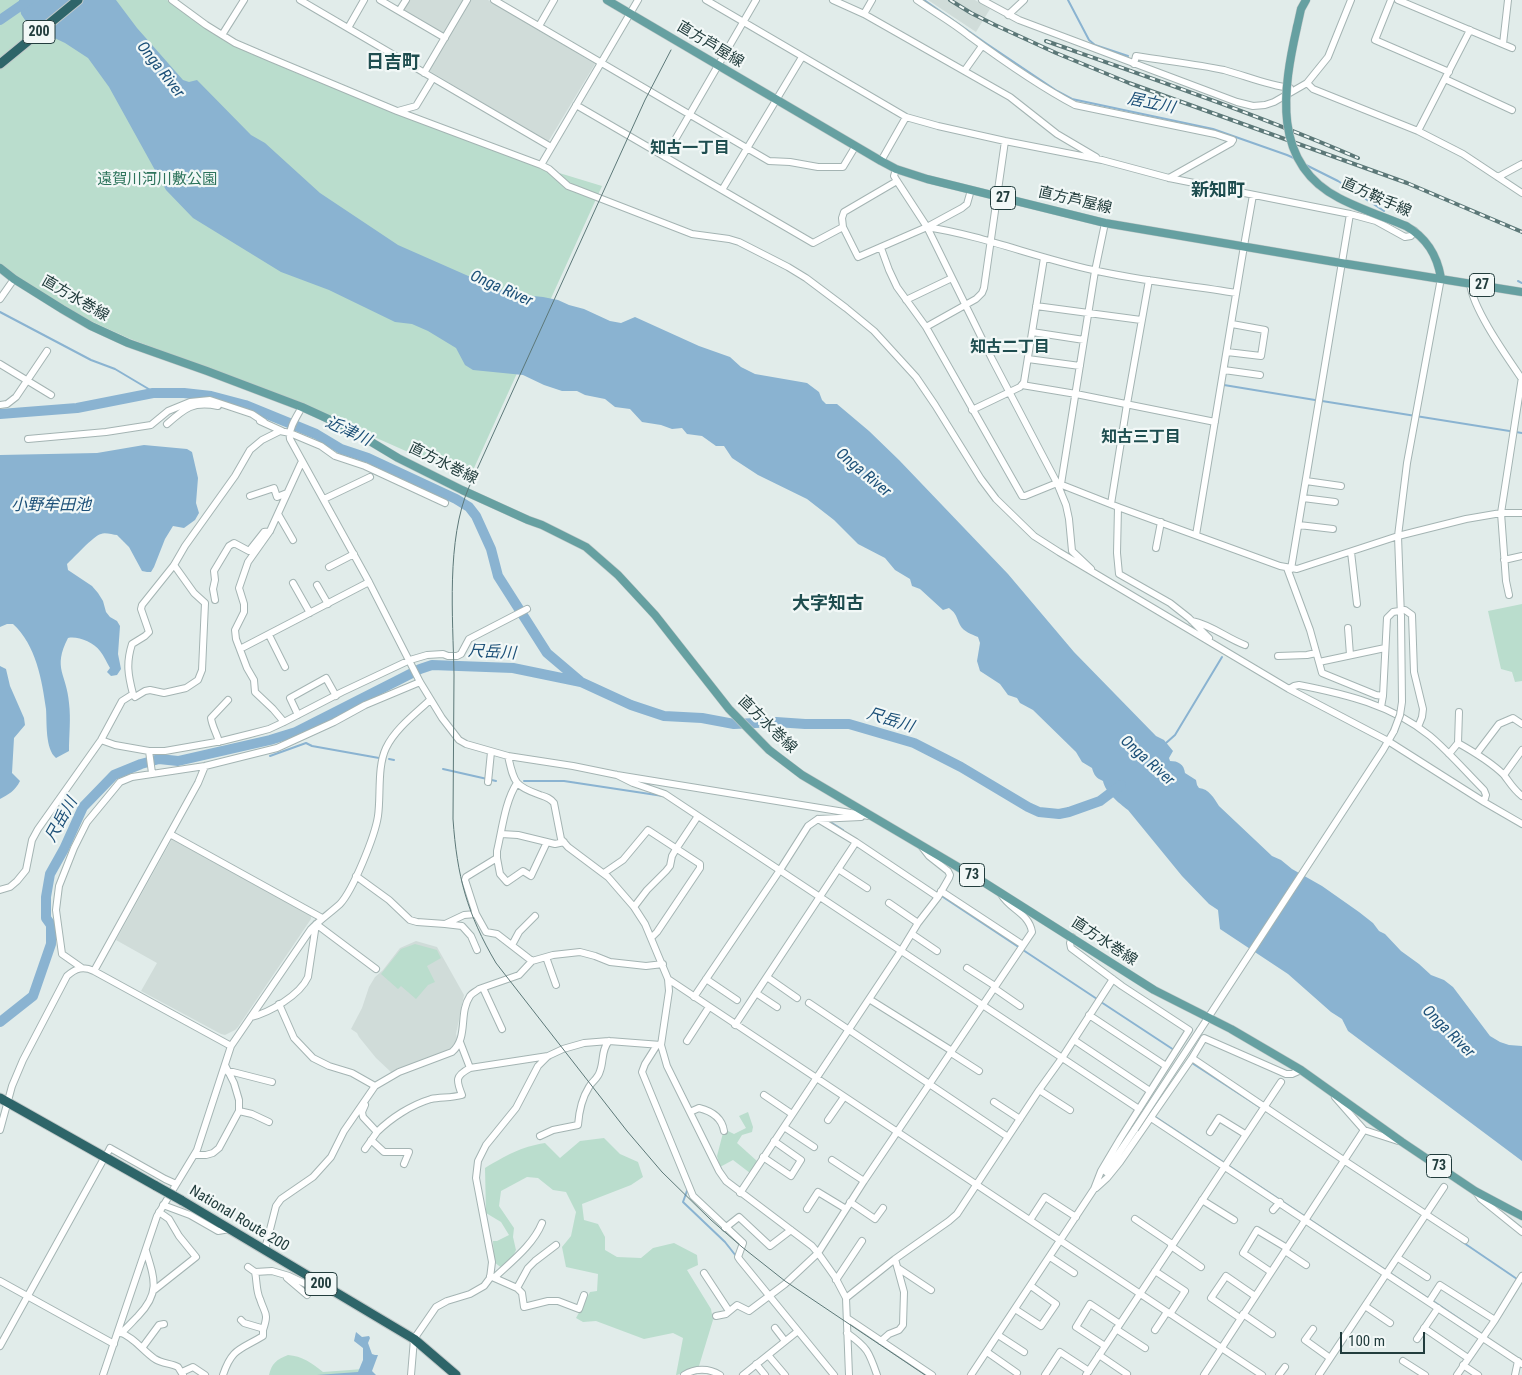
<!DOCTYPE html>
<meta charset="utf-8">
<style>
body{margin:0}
#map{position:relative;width:1522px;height:1375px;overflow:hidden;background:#e1ecea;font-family:"Roboto Condensed",sans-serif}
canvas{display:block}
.scale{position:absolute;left:1340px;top:1332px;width:85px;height:22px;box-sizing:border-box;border:2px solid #223d3d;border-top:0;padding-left:6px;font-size:15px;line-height:18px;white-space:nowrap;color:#223d3d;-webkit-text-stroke:4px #f2f8f7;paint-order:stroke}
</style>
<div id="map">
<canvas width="1522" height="1375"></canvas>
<div class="scale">100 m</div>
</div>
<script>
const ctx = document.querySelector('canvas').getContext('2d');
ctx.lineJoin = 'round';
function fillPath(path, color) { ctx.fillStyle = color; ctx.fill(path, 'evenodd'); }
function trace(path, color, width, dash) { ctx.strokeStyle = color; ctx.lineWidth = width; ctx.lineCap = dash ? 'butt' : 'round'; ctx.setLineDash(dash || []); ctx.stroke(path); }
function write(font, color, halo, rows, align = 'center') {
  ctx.font = font + ' "Roboto Condensed","Noto Sans JP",sans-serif'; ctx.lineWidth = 4.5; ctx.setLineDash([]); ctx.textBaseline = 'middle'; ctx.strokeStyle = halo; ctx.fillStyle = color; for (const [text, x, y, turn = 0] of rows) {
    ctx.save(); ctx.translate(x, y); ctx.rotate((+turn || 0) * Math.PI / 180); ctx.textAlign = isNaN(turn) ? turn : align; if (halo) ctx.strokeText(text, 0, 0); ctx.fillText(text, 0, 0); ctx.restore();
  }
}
const built = new Path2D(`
 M409,0H464L443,34L403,10Z
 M470,0H488L595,64L548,142L428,70Z
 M928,0H975L990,9L976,32Z
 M172,839L311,916V919L238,1027L235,1030L225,1035L221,1034L141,991L157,963L116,940Z
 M416,941L437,947L464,995L456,1034L458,1041L450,1051L392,1073L376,1058L359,1037L357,1033L351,1029L362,1008L369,987L375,977L383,970L400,948Z`);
const green = new Path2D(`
 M0,0H167L209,31L232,44L301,75L533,165L602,186L469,479L302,405L128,338L84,318L21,280L0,264Z
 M1522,604V681L1515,682L1512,672L1501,669L1488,611Z
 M415,944L437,950L441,958L427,966L435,982L428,985L416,999L401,986L398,989L381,974L401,949Z
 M748,1112L753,1127L752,1132L742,1135L737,1143L757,1161L750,1173L733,1160L720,1167L717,1156L723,1133L728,1131L734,1134L746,1128L739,1116Z
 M604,1138L620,1154L638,1162L643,1177L631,1185L582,1204L584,1220L598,1224L605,1237V1250L617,1257L641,1258L653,1248L674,1243L697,1255L698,1265L687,1270L711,1309L713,1320L699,1366L677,1375H676L683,1338L673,1333L644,1339L596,1321L583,1322L576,1318L590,1292L597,1291L598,1274L566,1267L562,1247L571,1236L576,1212L566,1192L553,1190L538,1178L527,1177L501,1191L499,1206L514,1228L513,1237L516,1250L510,1262L503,1269L494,1262L493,1241H497L509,1235L501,1222L486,1213L485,1168C507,1155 520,1147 545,1143L560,1158L580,1141Z
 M288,1355C302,1356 312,1363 323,1372L363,1369L374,1375H269C272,1363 276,1360 288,1355Z`);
const water = new Path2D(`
 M19,0H116L137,28L183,80L189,82L197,80L251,135L265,143L320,193L398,245L491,286L514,294L543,297L558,300L569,305L584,309L610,321L621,323L635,317L699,346L730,357L741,367L755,374L807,383L819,392L822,400L826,404H837L869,431L899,460L1008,574L1074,652L1156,736L1164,740L1173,751L1169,758L1170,761C1178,761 1184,764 1185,773L1196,780L1197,785L1199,788C1209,789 1214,798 1219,806L1272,856L1281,860L1292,869L1322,886L1359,912L1373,923L1379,931L1385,934L1401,951L1419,964L1431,975L1444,980L1453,987L1490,1036L1500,1042L1509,1045L1522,1046V1161L1348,1031L1342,1019L1331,1012L1288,974L1220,929L1218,910L1209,904L1182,876L1128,810C1119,803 1105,792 1103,781C1096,778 1094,775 1092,768L1082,762L1076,752L1033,710L1020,703L1017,698L1008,695L1000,684L980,671L977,661L980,643L978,637C971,634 964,632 960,625C956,617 957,614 949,608L943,610L920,589L912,586L910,579L895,570L885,558L858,544L834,520L807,499L758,475L732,458L724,446H716L702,436L687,434L682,428L672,429L661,425L642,422L630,409L615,407L605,399L585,395L577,391H562L544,385L523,375L473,370L465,365L456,348L428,331L412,324L395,322L329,290L281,272L193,218L166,190L109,87L88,58L65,43L29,26L21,14Z
 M144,445L187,449L192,452L198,478L196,503L199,513L195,520L184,528L173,526L165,539L154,567L151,572H147L142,571L129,547L117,535C113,535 105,532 101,534C93,536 74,558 67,564L68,570L92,586L98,593L103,601L106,612L110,617L117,621L120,626L118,654L121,669L117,675L111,676L107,672L110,668C107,663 104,656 100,651C93,642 78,636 68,638C52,669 67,674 69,703C71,719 69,735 69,751L56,758C45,749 47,723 46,709C42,680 36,645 13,624H7L0,627V455L97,453Z
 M0,666L6,669L10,686L24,718L25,725L14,738L12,773L20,781C15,791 9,794 0,799Z
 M356,1332L362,1337L369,1336L370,1338L368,1343L372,1354L375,1355H378L372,1371L376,1375H317L358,1372L363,1360V1348L354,1341Z`);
const stream = new Path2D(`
 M924,0L987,44L1057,91L1072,99L1213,129L1287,155L1296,159
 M1068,0L1089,40L1095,45L1128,56
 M1304,164L1338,181L1384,211
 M1518,281L1522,283
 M0,312L91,360L115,369L152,391L153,393
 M1224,385L1315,400
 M1322,401L1522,433
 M1166,743L1175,735L1222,657
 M270,756L306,743L312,746L379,758
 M389,759L394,760
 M443,769L496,781
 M524,781H564L663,796
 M832,823L843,830
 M940,895L1097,999
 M1101,1002L1174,1050
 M1192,1063L1261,1108
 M1142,1108L1429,1299
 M688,1188L683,1202L725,1242L736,1256
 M1461,1241L1517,1279
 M1433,1301L1489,1339`);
const river = new Path2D(`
 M0,20L29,0
 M0,414L77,408L153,393H184L211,396L245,405L316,434L341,449L368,458L456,499L469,507L476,516L491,549L498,576L547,653L580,681
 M0,1022L33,996L51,944V925L46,918V897L50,874L64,849L83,807L114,775L141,764L159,759L178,761L270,740L296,732L420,669L432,665L513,668L581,682L631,705L664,716L702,718L734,724L776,722L805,724H849L914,743L961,767L1028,807L1039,812L1059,814L1069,812L1100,801L1121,785`);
const minor = new Path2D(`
 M172,0L206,25L235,43L270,58L397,111L541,165L549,169L568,186L576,189L692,234L729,239L739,242L788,267L806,278L846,308L874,331L916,377L935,405L981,479L996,499L1034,536L1059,552L1289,689L1388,741L1484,802L1522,824
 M300,0L551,147
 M380,0L445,38
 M494,0L769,161L790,162L818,167H843L855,147
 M706,0L906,117L938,126L1005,141L1102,160L1169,178L1350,214L1376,221L1405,237L1411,236L1415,231
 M833,0L864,14L1010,97L1057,134L1096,157
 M917,0C934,12 952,22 968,35C1002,60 1037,85 1075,105L1215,134L1233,140L1231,143L1169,178
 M982,0L1019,20L1237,102L1253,106L1265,105L1274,102L1307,83L1328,57L1351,0
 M1391,0L1375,40L1449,72
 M1398,0L1512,48
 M399,11L406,0
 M864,14L872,0
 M1008,15L1024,0
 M539,26L554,0
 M348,28L364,0
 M222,35L244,0
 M1503,44L1508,0
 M1134,64L1136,56C1166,61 1195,64 1224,70C1246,76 1267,85 1290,88
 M965,70L982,46
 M424,73L467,0
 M1445,79L1512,110
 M1307,83L1313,89L1418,131L1463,154L1522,193
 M576,105L813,243L843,227L858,257L927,227L962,208L967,204L971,190
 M398,111L416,106L433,78
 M1418,131L1470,30
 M665,157L756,0
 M881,161L906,117
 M541,165L638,0
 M896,169L894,176L897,181L927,227L992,359L1057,483L1066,505L1069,519L1072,551L1091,569
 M1498,177L1522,164
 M722,190L802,57
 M843,227L842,218L844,212L897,181
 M927,227C984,236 1037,258 1093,270C1140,281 1189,285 1236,293
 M881,248L889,270L897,287L926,327L1022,496H1025L1057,483L1118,507L1280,566L1297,569L1398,536L1466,519L1501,513H1522
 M1470,283C1472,308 1507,357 1522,379
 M0,299L14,279
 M906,300L952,278
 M1036,306L1141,320
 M926,327L976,299L982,293L984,288L1005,141
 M1032,332L1084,340
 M1227,352L1261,356L1265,330L1232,324
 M1028,359L1080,366
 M0,364L51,395
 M1224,370L1260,375
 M1022,385L1076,394L1215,422
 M0,405L7,404L16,397L47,351
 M302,407C297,416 288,429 290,439L369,582L420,682L442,718L459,740L466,744L508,756C514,782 514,786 540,795C546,797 550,798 554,803L561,839L568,847L608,877L634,907L645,924L668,979L669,991L661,1045L667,1066L719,1171L726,1181L812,1246L818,1253L835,1277L846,1298L849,1375
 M972,410L1020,387L1024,382L1044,258
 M260,421L282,431
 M167,424C185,408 193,401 218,406
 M28,439L106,432L151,425L168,411L190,402L210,400L252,414L264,422
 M1306,481L1341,486
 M1061,484L1095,271L1105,223
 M250,496L274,488L277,497L287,493
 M1303,498L1335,502
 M324,499L370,477
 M1111,504L1127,404L1149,280
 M1118,507L1117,553L1119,574L1170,603L1189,618L1209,638
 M278,514L293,540
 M1299,525L1333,529
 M1196,535L1244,246L1253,195
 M1156,548L1161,522
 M1351,552L1357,604
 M1504,560L1522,556
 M329,567L354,554
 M1287,568L1310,630L1322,673L1376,695L1383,696
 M1291,569L1350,214
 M293,583L310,613
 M317,585L328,604
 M1509,595L1506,581L1501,513L1522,377
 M215,600L213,589L215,580L214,571L229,546L234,543L249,551L264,532L270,531
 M1401,617L1398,536L1407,463L1441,278
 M1192,621C1212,625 1226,638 1245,645
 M1348,628L1350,655
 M269,635L285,667
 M240,649L369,582
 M1278,656L1307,655L1316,653
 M1319,662L1385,648
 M1289,689L1294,686L1299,685C1345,694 1392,705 1430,736C1449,752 1466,772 1484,790L1486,795L1484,802
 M133,694C128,675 126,663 132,644L145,636L149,632L141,609L142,605L174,565L185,546L235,476L250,450L262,440L280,431L290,433L321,446L335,456L365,466L445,503
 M133,694L135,697L145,691L150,690L164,693L186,688L198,680L202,670L205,603L194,593L174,565
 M1381,707L1383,696L1387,618L1393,612L1405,610L1412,615L1414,672L1423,709L1422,717L1418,727
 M298,715L290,698L326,678L336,696
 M284,722L273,709L255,692L254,680L247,668L236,639L235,630L244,612V604L239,588L248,562L270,531L302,461
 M101,740L115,745L149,751H165L222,741L250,734L269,729L284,722L342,692L410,660L427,655L443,654L448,656H457L461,654L469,639L527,609
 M219,742C217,734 212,726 211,718L228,700
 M1458,743C1474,752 1491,762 1504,775C1510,783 1514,790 1522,796
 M149,751L152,773
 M1477,753L1499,724L1513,718L1522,724
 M1449,754L1458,743L1459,712
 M508,756L573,766L617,775L869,816
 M617,775L633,783L665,794L1139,1109
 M1504,775L1522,750
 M488,782L491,752
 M818,819L856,842L938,897
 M170,834L322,918
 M501,834L518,835L555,844L564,842
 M497,858L500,874L507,882L523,871L531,876L547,842
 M838,869L867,888
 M604,873L623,860L648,830L700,864V868L657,932L651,938
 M356,876L389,900L410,920L417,922L445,924L464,915L476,914L486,932L497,934L532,961
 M0,890L10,887L17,881L26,870L32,840L38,829L101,740L122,701L133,694
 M941,891L1023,945
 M889,903L918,923
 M634,907L647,890L666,871L670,866L672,856L676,849L698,816
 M476,914L465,880L466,877L497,858V851C502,830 505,801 517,783
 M445,924L462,926L471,936L477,950
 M912,934L937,951
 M1072,937L1070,943L1071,948L1122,986L1189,1030L1120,1139L1101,1171L1094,1189
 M512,945L519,932L535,916
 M546,957L556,985
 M82,968L62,954L56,910L59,886L74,848L87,822L120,782L132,777L205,766L277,748L334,722L365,705L420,682
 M967,968L995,986
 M94,971L198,783L205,766
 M767,977L797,998
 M668,979L1262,1375
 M706,979L737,1000
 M483,988L502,1029
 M994,988L1020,1006
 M756,993L777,1007
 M694,997L780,870L808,826L818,819L861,817
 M869,999L952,1051
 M809,1003L1008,1137
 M279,1004L294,1038L313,1058L329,1066L352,1073L375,1086
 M1089,1015L1166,1066
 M251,1017C269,1013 300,995 308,977L316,924L376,969
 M735,1025L856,842
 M1200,1030L1383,750L1394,731
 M1074,1040L1150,1091
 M687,1041L709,1007
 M460,1042L470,1068
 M657,1045L645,1064L642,1072L693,1196L743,1243L738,1257L740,1260L834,1375
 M951,1053L979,1071
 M1192,1058L1345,1161L1465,1240
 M228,1072H233L272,1082
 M1039,1090L1070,1110
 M764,1095L792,1114
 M1335,1097L1364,1130L1398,1141
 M994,1102L1020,1119
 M365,1105L362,1112L363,1117L377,1132C391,1118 411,1105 431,1099C440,1097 452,1098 462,1095C456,1080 455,1076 470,1068L548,1056
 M239,1111L252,1114L269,1122
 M690,1112L699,1108C711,1111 722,1118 724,1131
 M1151,1118L1522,1364
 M828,1120L844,1097
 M784,1127L814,1147
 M0,1130L12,1086L23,1060L67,976C76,968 83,966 94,971L231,1046
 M1210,1132L1219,1118L1245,1134
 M540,1136L553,1130L578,1125C579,1112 582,1098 589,1087C592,1081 598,1079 600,1071C604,1061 601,1050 609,1041
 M371,1140L384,1152H409L404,1164
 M365,1149L377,1132
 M108,1152L110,1148L165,1179L176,1184
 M195,1155H206L213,1153L219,1148L239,1111V1100L234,1083L225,1065
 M763,1157L791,1176L801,1160L774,1141
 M832,1160L864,1181
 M1106,1172L1135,1129
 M1096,1188L1107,1178L1120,1162L1192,1058L1204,1038L1286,1074H1292L1301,1070
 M1476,1192L1481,1199L1522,1232
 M740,1193L901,951L918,923L938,897L949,878L950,875L948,871L929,856L922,847
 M1202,1200L1234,1220
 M850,1202L875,1219L883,1208
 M163,1205L190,1215L218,1231L230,1229
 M807,1209L818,1192L846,1209
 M1273,1210L1280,1202
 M1135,1219L1172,1244
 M1030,1220L1045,1197L1076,1217
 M725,1228L739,1217L770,1246L791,1230
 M1171,1246L1201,1267
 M265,1249L276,1206L281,1199L313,1177L331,1157L344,1131L375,1086L399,1072L452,1052C469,1037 458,1014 470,996C472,993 477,991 479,989L519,975L532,961L553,955L580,952L595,956L610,962L646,966L663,964
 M1285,1251L1306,1265
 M1050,1257L1074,1273
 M1398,1258L1427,1277
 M248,1267L255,1272C257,1281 256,1291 260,1299C265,1315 269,1312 263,1330
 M898,1268L931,1290
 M1155,1271L1185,1291L1170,1314
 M255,1272L272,1271L289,1276L308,1285H321
 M1271,1272L1243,1253L1257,1230L1287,1248
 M704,1273L729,1311
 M490,1276L517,1288L522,1293L524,1307L548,1301H558L579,1309L584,1295
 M495,1277C512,1261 533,1245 542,1223
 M287,1278L307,1295
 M836,1280L862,1241
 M0,1281L114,1344
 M517,1288L528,1268L535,1261L556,1245
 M153,1291L196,1257L179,1236L169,1219L159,1212
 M846,1298L895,1259L949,1221L957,1214L1039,1090L1062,1058L1113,979
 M1429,1302L1440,1285L1495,1320
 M1365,1306L1390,1323
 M1015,1309L1041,1326L1056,1304L1031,1286
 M1243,1314L1272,1334
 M716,1316L726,1314L737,1305L749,1311L785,1284L818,1253L864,1181L1032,932C1029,913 1010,910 1001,894
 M847,1318L932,1375
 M1240,1318L1211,1298L1226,1276L1255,1296
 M775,1328L785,1341
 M1424,1328L1468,1358
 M1116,1329L1145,1348
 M1313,1329L1305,1340L1330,1358
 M1155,1330L1167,1312
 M119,1332C134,1337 143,1351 155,1359C163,1364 171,1363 178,1367L183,1375
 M121,1333C127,1328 132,1322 138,1316C160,1293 155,1280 146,1251
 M847,1333C868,1348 869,1352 877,1375
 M998,1335L1024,1352
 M1417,1339L1438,1308
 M881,1341L889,1334L899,1330L903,1325L904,1292L895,1259
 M0,1346L102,1162
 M1105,1346L1076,1327L1090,1304L1120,1324
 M142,1348L159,1325L164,1324
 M987,1352L1017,1373
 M768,1355L785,1375
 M1099,1355L1127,1374L1126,1375
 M1403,1361L1425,1375
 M756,1364L765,1375
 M1463,1365L1478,1375
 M182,1372L193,1367L205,1375
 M103,1375L157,1216L197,1150L231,1046L311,929C320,920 330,913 340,904C353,890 375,836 378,816C381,795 377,767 386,748C395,729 415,714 430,700
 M223,1375C232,1348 240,1350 263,1336V1330L261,1328L244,1323L241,1320
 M411,1375L414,1339L436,1307L447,1301L470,1294L484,1286L490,1278L492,1262L476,1178L478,1161L486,1145L516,1108L538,1066L548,1056L563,1049L584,1043L609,1041L661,1045
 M684,1375C695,1368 709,1368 720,1375
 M743,1375L798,1331
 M971,1375L1096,1186
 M1045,1375L1060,1352L1089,1371
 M1086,1375L1281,1082
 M1204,1375L1364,1130
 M1279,1375L1285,1367
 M1319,1375L1444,1187
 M1457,1375L1495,1320L1522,1276
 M1515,1375L1518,1361`);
const major = new Path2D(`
 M607,0L881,161L896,169L927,179L1105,223L1341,263L1522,292
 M1297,27L1301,9L1306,0
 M1406,226C1427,238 1437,255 1441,278
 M0,268L14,279L62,309L91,326L128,343L207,371L302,407L348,428L398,458L462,490L528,520L542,525L586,547L618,575L655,615L729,709L769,750L802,775L985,883L1154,990L1231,1029L1301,1070L1402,1142L1475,1191L1522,1216`);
const highway = new Path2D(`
 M0,64L78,0
 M0,1098L156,1186
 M181,1200L414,1339L456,1375`);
const tram = new Path2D(`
 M671,50L645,100L469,487C446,540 453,617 454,675C454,723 453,771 453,819C457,876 467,914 496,963L627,1131L662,1172L711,1220L742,1247L785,1281L925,1375`);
const rail = new Path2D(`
 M950,0L971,13L995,25L1056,53L1129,83L1407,183L1522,232
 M1046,41C1151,78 1256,114 1358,158`);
const minorBridge = new Path2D(`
 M1394,731L1400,715L1402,702L1401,617
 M1135,1129L1200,1030`);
const majorBridge = new Path2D(`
 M1297,27C1283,89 1271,163 1339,198C1360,209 1384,217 1406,226`);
const highwayBridge = new Path2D(`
 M156,1186L181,1200`);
const shields = [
 [39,32,32],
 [1003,198,25],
 [1482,285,25],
 [972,875,25],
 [1439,1166,25],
 [321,1284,32]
];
const shieldNames = [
 ["200",39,32],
 ["27",1003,198],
 ["27",1482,285],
 ["73",972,875],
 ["73",1439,1166],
 ["200",321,1284]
];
const streetNames = [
 ["直方芦屋線",710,45,31],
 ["直方鞍手線",1376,198,24],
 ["直方芦屋線",1075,201,13],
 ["直方水巻線",75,299,30],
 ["直方水巻線",443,464,26],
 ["直方水巻線",767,725,44],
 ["直方水巻線",1104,942,33],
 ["National Route 200",239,1219,31]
];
const parkNames = [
 ["遠賀川河川敷公園",157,180]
];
const waterNames = [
 ["Onga River",160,70,52],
 ["居立川",1151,104,12],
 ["Onga River",501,289,24],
 ["近津川",348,432,25],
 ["Onga River",863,473,40],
 ["小野牟田池",51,506],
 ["尺岳川",492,653,3],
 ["尺岳川",890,721,17],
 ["Onga River",1147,761,42],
 ["尺岳川",62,820,-61],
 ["Onga River",1448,1032,45]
];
const neighbourhoodNames = [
 ["知古一丁目",690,149],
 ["知古二丁目",1010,348],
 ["知古三丁目",1141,438]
];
const quarterNames = [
 ["日吉町",393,63],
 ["新知町",1218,191],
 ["大字知古",828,604]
];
fillPath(built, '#d0dcd9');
fillPath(green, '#baddcd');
fillPath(water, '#8ab3d1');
trace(stream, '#8ab3d1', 2);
trace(river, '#8ab3d1', 10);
trace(minor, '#a4b4b3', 8);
trace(major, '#c1c9c9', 9);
trace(highway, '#c1c9c9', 11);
trace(minor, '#fff', 6);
trace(major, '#66a0a1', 8);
trace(highway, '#2e6569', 9);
trace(tram, '#5c7878', 1);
trace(rail, '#5c7878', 4);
trace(rail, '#f2f8f7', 2, [5.5]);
trace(minorBridge, '#a4b4b3', 8, []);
trace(majorBridge, '#c1c9c9', 9, []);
trace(highwayBridge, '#c1c9c9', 11, []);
trace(minorBridge, '#fff', 6);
trace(majorBridge, '#66a0a1', 8);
trace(highwayBridge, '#2e6569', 9);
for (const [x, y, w] of shields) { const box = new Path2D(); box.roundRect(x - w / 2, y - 11.5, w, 23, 4); ctx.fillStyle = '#f2f8f7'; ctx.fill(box); trace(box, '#223d3d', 1); }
write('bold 14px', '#223d3d', null, shieldNames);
write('15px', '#223d3d', '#f2f8f7', streetNames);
write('15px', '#2c735b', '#f2f8f7', parkNames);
write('italic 16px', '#1c5078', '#f2f8f7', waterNames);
write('bold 16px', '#1e4d4f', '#f2f8f7', neighbourhoodNames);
write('bold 18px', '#1e4d4f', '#f2f8f7', quarterNames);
</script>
